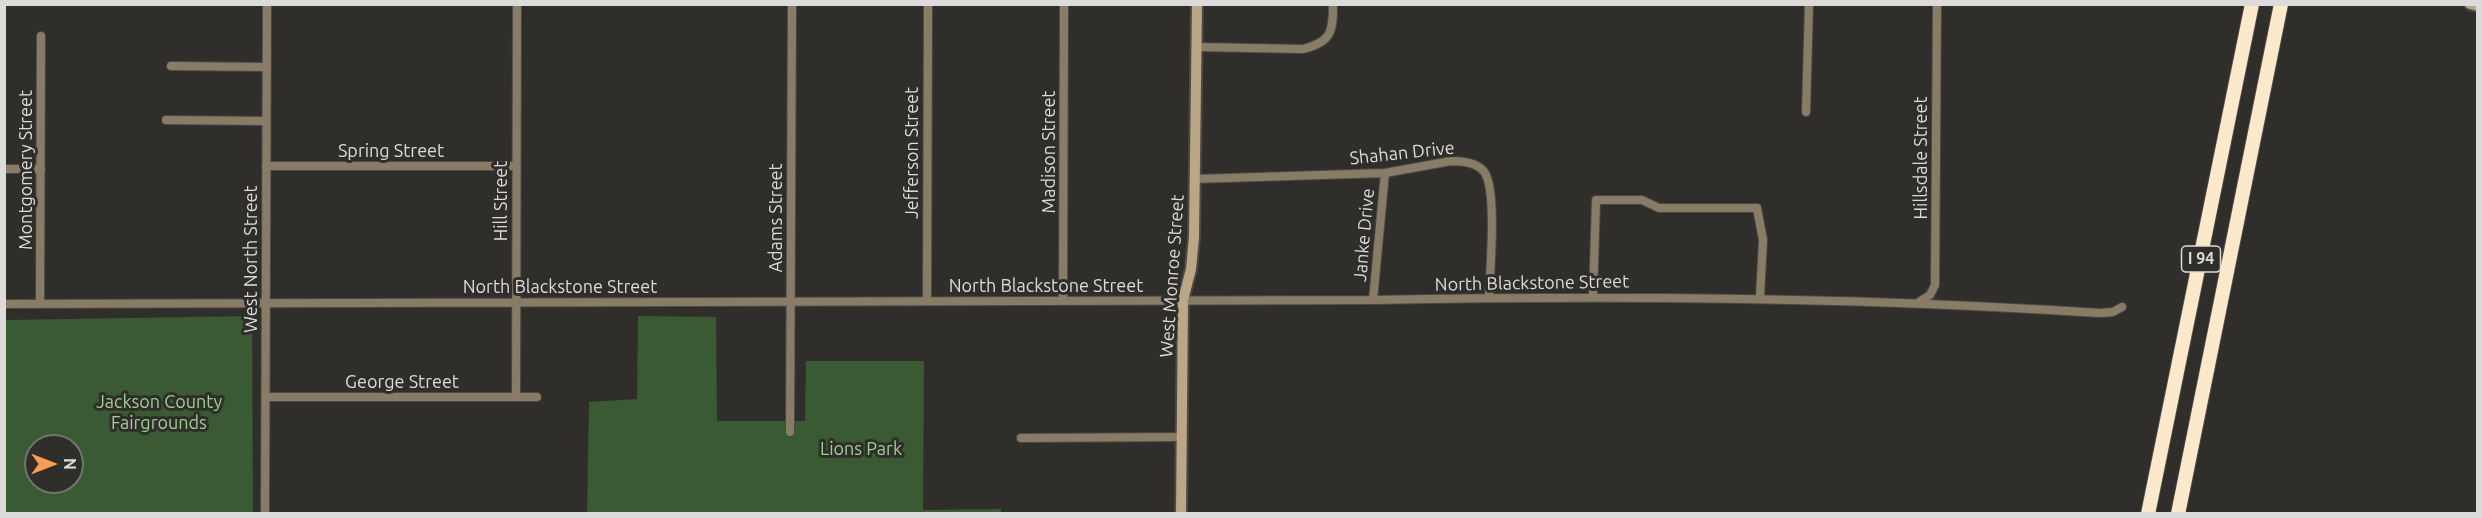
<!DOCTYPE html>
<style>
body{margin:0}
#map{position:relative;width:2482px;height:518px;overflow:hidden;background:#302e2b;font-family:Ubuntu,sans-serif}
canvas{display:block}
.frame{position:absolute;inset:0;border:6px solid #dcdbd9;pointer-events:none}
.north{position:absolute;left:24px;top:434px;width:60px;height:60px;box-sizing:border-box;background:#302e2b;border:2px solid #757371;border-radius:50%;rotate:90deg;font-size:16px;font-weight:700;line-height:24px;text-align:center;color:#dcdbd9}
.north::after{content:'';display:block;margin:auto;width:21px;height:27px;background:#fc9e52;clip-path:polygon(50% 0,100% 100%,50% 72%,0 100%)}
</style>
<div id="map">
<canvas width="2482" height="518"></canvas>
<div class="frame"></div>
<div class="north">N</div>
</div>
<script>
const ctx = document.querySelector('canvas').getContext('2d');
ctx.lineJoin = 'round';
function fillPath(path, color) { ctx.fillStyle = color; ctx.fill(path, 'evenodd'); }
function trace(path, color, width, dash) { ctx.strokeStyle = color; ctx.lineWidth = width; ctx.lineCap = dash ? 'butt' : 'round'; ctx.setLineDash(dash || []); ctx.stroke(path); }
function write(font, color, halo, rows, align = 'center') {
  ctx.font = font + ' Ubuntu,sans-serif'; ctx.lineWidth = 6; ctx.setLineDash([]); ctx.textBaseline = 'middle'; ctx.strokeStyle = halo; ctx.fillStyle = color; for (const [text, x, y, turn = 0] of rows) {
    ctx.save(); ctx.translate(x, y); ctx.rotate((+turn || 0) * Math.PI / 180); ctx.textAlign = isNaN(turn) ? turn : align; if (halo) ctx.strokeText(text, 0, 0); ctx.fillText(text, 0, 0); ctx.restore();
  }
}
const green = new Path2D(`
 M252,316L253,513H5V320ZM36,446H72V482H36Z
 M638,316L716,317L717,421H805L806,361H924L923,510L1001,509V513L587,514L589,402L637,399Z`);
const street = new Path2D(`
 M1197,47L1303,49C1332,42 1333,31 1333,4
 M171,66L267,67
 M1806,112L1809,4
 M166,120L266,121
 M266,166H516
 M4,169H41
 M1195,179L1385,173L1451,161C1461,161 1478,162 1485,173C1497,193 1490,271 1489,297
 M1593,297L1596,200H1642L1659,208H1757L1763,240L1760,297
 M1063,300L1064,4
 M1373,300L1385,173
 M927,301L928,4
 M1919,302L1930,295L1935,285L1937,4
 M4,304L1373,300C1615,295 1857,297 2100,313L2113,312L2122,307
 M40,304L41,36
 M266,397H537
 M516,397L517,4
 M790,432L792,4
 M1021,438L1182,437
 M265,514L267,4`);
const secondary = new Path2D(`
 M2470,4L2478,6
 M1181,514L1183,300L1191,269L1194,237L1197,4`);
const highway = new Path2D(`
 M2148,514L2252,4
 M2178,514L2281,4`);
const shields = [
 [2201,259,39]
];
const shieldNames = [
 ["I 94",2201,259]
];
const streetNames = [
 ["Spring Street",391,151],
 ["Madison Street",1049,152,-90],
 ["Jefferson Street",912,153,-90],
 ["Shahan Drive",1402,153,-6],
 ["Hillsdale Street",1921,158,-90],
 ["Montgomery Street",26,170,-90],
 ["Hill Street",501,201,-90],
 ["Adams Street",776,218,-90],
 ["Janke Drive",1364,235,-85],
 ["West North Street",251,259,-90],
 ["West Monroe Street",1172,276,-86],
 ["North Blackstone Street",1532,283,-1],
 ["North Blackstone Street",1046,286],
 ["North Blackstone Street",560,287],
 ["George Street",402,382]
];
const parkNames = [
 ["Jackson County",159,402],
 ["Fairgrounds",159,423],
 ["Lions Park",861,449]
];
fillPath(green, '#395a33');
trace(street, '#4c4a47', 10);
trace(secondary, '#4c4a47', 14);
trace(highway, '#4c4a47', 16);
trace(street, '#887c67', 8);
trace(secondary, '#bba786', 10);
trace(highway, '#fce9cb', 14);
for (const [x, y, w] of shields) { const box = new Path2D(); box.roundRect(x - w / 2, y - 13, w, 26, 4.5); ctx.fillStyle = '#302e2b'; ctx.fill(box); trace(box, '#dcdbd9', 1.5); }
write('bold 16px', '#dcdbd9', null, shieldNames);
write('18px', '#dcdbd9', '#302e2b', streetNames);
write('18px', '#9bd090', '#302e2b', parkNames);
</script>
